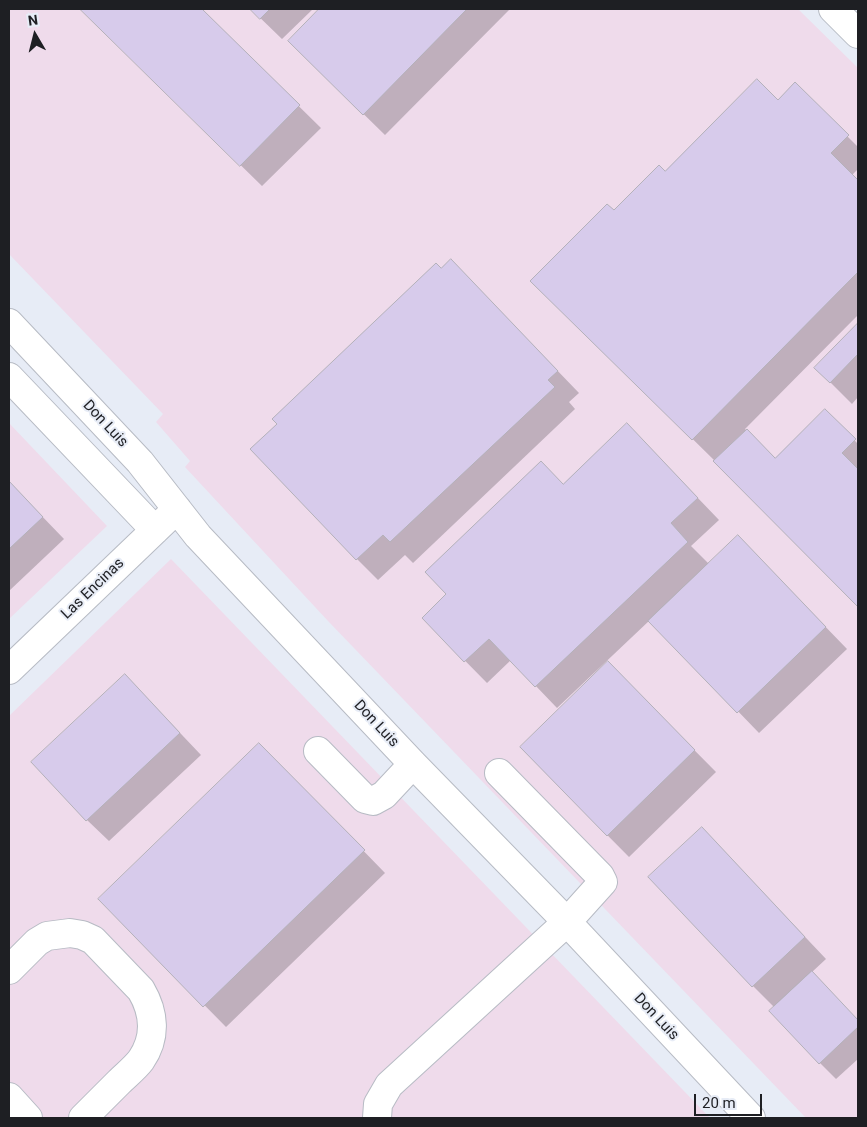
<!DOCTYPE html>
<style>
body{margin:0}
#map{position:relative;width:867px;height:1127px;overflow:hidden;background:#e7ecf6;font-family:Roboto,sans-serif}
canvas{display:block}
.frame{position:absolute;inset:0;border:10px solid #1e1f23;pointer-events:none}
.north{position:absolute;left:10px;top:10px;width:50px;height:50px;-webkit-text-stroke:4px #e7ecf6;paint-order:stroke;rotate:352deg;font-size:14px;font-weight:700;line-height:20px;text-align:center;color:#1e1f23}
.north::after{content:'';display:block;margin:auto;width:18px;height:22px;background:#1e1f23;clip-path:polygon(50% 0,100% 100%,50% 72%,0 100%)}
.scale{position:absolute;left:694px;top:1094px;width:68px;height:22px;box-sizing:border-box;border:2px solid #1e1f23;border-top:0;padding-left:6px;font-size:15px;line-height:18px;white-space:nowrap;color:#1e1f23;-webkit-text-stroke:4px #e7ecf6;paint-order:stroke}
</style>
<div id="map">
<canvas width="867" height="1127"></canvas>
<div class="frame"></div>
<div class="north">N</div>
<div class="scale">20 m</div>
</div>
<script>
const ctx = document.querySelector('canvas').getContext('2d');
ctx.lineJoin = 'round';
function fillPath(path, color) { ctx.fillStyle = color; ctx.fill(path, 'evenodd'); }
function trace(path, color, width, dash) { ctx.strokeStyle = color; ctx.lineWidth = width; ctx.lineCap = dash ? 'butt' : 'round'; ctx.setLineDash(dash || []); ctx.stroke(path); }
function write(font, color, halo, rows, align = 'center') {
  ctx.font = font + ' Roboto,sans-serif'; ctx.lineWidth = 4; ctx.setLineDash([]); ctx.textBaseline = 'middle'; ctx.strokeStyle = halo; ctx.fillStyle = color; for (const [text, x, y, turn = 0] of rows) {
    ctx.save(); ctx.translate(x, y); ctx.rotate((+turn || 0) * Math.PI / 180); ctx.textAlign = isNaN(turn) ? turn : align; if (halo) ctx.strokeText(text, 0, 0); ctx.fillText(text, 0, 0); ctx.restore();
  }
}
const industrial = new Path2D(`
 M9,9H798L858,68V1118H806L328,621L185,467L190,461L156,422L163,414L9,254Z
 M9,423L107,526L9,619Z
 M171,559L710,1118H9V716Z`);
const shadow = new Path2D(`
 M81,9H200L321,128L262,186Z
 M251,9H313L282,39Z
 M321,9H510L385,135L289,41Z
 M795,84L858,147V169L852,175L858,181V315L745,429L775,459L825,410L858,444V606L715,461L532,281L614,212L665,173L778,102Z
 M441,270L472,282L579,393L569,402L575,409L413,563L405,555L378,580L357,559Z
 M858,325V397L852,404L816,368Z
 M648,446L719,520L691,546L709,564L759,558L847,649L759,733L650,620L557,708L511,660L487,683L423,618L563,485Z
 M9,482L64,539L9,591Z
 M608,663L716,772L629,857L521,748Z
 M146,697L201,755L109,841L87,820Z
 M281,766L385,873L226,1027L100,899Z
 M702,828L826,959L812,972L858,1021V1059L836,1079L820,1063L775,1008L753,986Z`);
const building = new Path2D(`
 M80,9H202L300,105L240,166Z
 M250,9H270L260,19Z
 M319,9H467L363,115L288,41Z
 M757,79L778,100L795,82L849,135L831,153L858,180V272L692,440L530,281L607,204L614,210L659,165L665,171Z
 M451,259L558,371L548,380L555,387L390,542L383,535L356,560L250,449L277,424L272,419L436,263L441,268Z
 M858,323V354L830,383L814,368Z
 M825,409L856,439L842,453L858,469V607L713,461L747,429L775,458Z
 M627,423L698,498L671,523L688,542L535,687L489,639L464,662L422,618L446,594L425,572L541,461L563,484Z
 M9,481L43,517L9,549Z
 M738,535L826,627L737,713L648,621Z
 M608,661L695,750L607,836L520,747Z
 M125,674L180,733L86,821L31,762Z
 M259,743L365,850L203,1007L98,899Z
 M702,827L805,937L752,987L648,877Z
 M812,971L858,1020V1027L819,1064L769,1011Z`);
const minor = new Path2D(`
 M833,9L858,34
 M9,323L140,462L198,536L413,764L567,922L751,1118
 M9,377L155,530
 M9,670L177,509
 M318,751L365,799L373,801L384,795L413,764
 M9,970L37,942L47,936L70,933L82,935L93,940L141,990C154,1012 157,1037 141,1060C135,1068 126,1075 119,1082C107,1094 95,1106 83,1118
 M9,1097L28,1118
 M377,1118L378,1104L389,1085L567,922L603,882L600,876L499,773`);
const streetNames = [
 ["Don Luis",105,424,47],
 ["Las Encinas",93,589,-44],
 ["Don Luis",376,724,47],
 ["Don Luis",656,1017,47]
];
fillPath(industrial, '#efdbeb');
fillPath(shadow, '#0003');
fillPath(building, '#d7cbeb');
trace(building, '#b4b1ba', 1);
trace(minor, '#b7bbc4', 30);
trace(minor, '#fff', 28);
write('15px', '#1e1f23', '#e7ecf6', streetNames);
</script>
